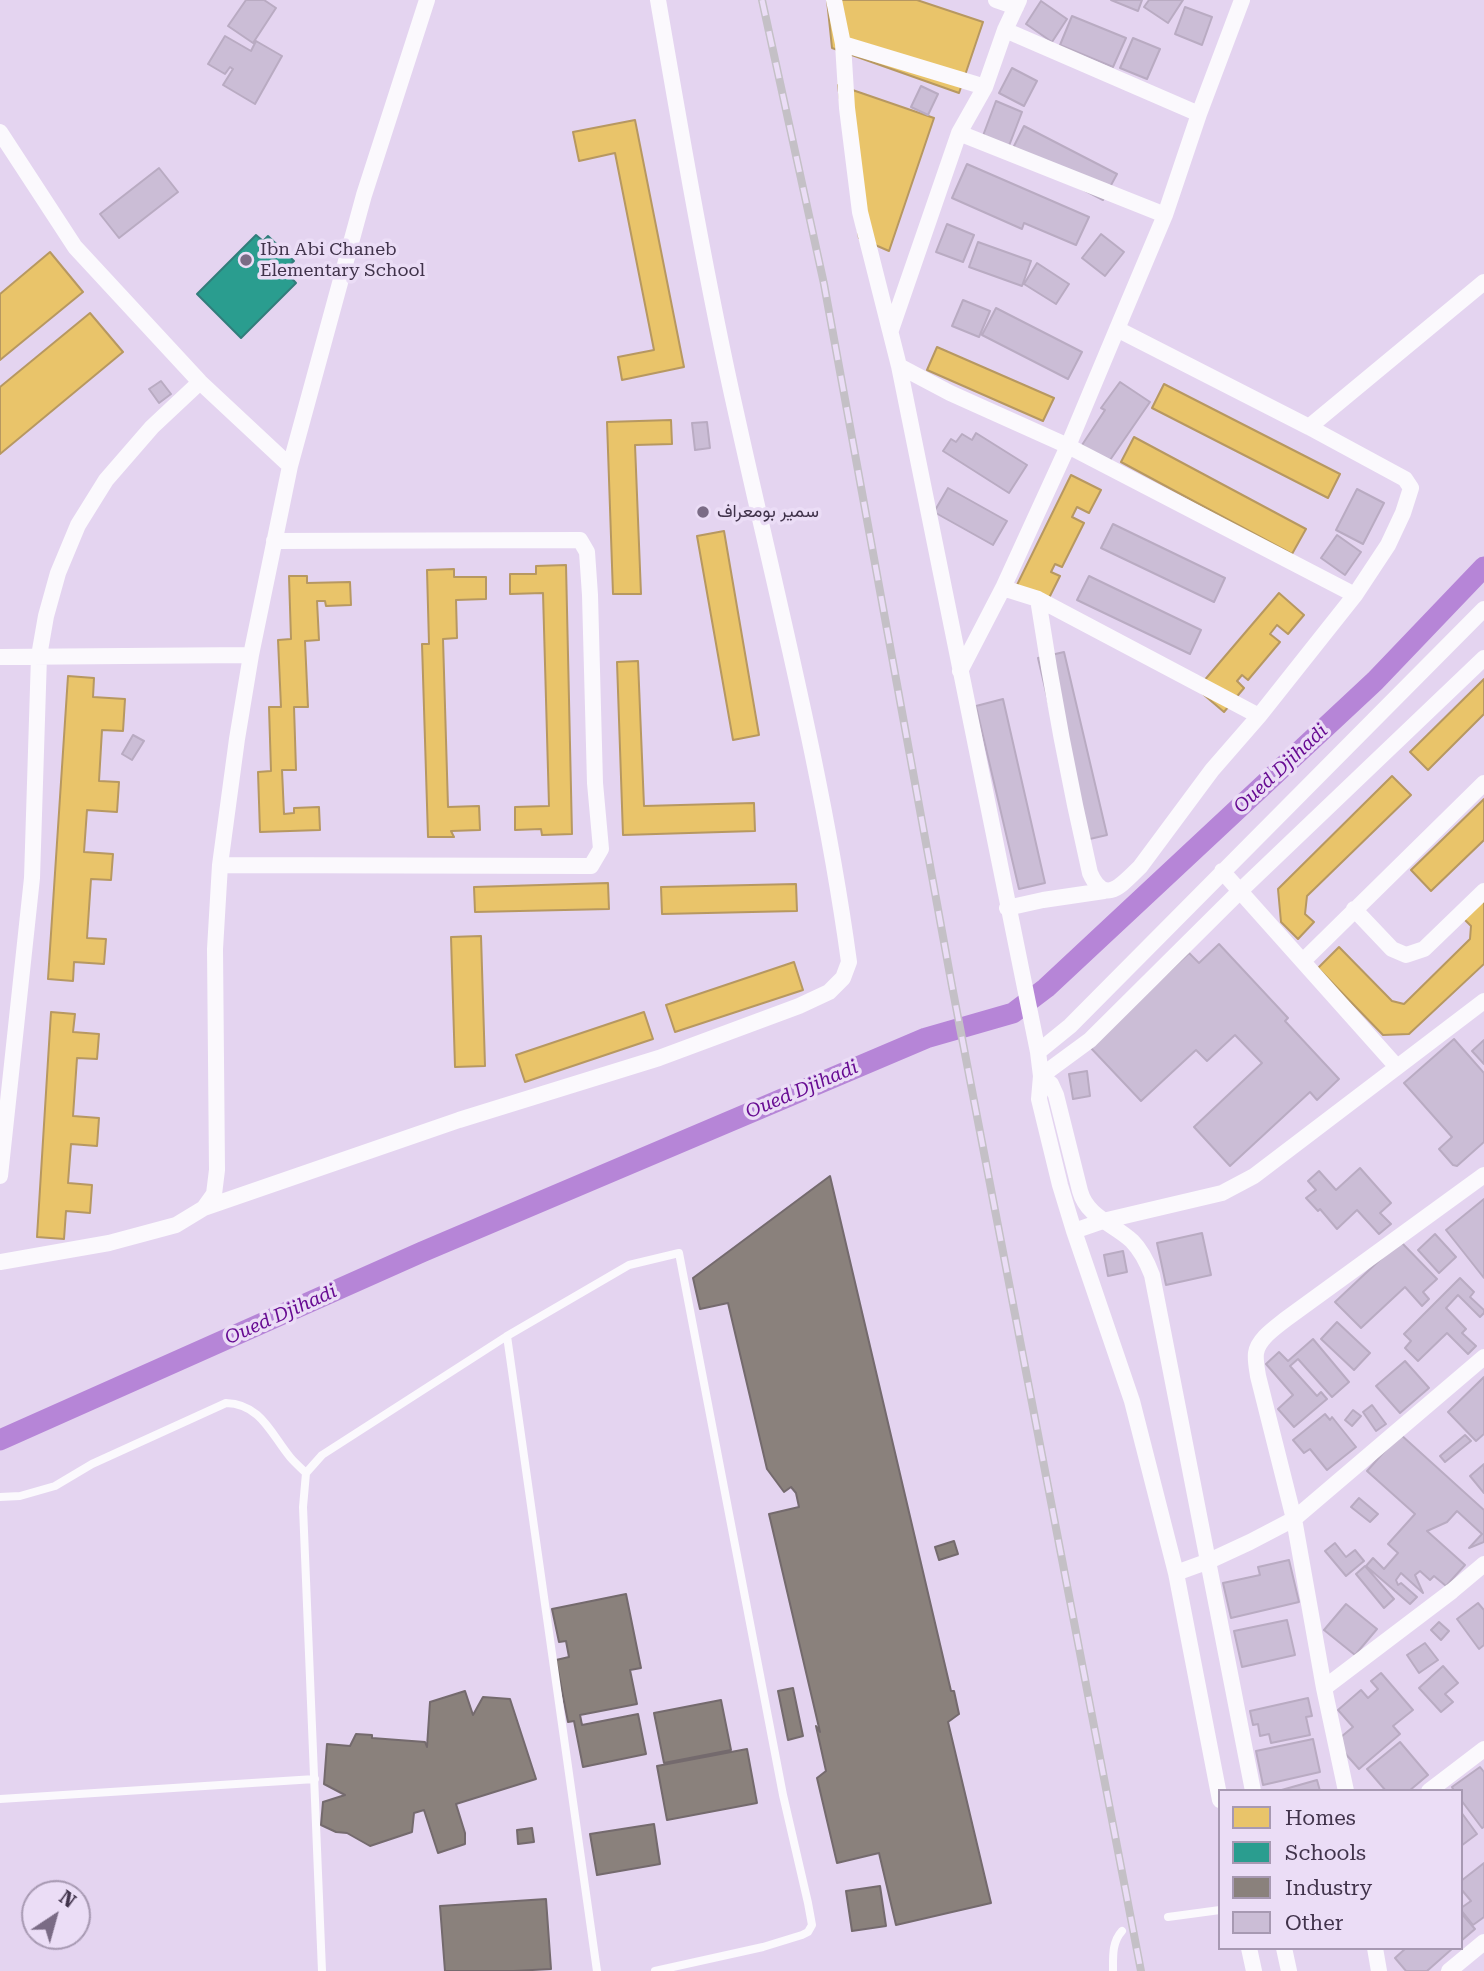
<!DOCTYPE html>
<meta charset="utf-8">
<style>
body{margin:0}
#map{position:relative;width:1484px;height:1971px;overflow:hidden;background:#e4d4f0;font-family:"Roboto Serif",serif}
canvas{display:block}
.legend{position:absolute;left:1218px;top:1789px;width:245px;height:161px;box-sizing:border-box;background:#ebddf6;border:2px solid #a799b2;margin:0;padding:9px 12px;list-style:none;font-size:21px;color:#41334b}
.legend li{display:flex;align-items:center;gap:14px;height:35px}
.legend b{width:35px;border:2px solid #a799b2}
.north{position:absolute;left:21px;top:1880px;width:70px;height:70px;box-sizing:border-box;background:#ebddf6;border:2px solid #a799b2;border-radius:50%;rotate:36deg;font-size:19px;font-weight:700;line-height:28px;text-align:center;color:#41334b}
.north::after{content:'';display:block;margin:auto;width:24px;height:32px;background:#7a6b85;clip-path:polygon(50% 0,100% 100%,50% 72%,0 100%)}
</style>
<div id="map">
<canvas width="1484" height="1971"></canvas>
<ul class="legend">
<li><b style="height:19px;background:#e9c46a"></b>Homes</li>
<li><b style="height:19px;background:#2a9d8f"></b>Schools</li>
<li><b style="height:19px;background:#8a817c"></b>Industry</li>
<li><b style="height:19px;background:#cbbdd6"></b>Other</li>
</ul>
<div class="north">N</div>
</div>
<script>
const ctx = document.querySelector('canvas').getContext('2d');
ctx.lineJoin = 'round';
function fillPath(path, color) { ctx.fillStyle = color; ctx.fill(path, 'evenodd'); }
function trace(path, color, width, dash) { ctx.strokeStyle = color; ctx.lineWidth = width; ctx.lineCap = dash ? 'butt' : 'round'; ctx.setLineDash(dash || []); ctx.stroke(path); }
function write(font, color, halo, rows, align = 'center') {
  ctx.font = font + ' "Roboto Serif",Vazirmatn,serif'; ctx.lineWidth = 7; ctx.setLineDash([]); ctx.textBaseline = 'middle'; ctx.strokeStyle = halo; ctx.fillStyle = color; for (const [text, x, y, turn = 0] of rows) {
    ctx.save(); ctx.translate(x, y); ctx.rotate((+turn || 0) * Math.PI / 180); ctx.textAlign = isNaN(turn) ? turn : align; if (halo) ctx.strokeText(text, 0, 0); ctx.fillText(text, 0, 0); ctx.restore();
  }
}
const homes = new Path2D(`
 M827,0H917L983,22L959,93L832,48Z
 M838,85L934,118L889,251L859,238Z
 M635,120L684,367L622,380L618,357L654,350L615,153L579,161L573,132Z
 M50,252L83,292L0,360V294Z
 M90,313L123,352L0,454V387Z
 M937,347L1054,398L1043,421L927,370Z
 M1164,384L1340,474L1328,498L1152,408Z
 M671,420L672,444L635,445L641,594H613L607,422Z
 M1134,437L1306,529L1292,554L1121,462Z
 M1071,475L1101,490L1089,513L1077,507L1072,517L1084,523L1062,567L1055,564L1051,572L1060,576L1046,604L1015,589Z
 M724,531L759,735L733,740L697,536Z
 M566,565L572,834L542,835L541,829L515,830V807L549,806L543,593L510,594V574H536V566Z
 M454,569V577H486V599L456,600L457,638L443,639L448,807L479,806L480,830L451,831L454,837H428L422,644H429L427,570Z
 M289,576H307V583L350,582L351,605L326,606L325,601H317L319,640L305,641L308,707H294L296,770H282L284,814L294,813V808L319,807L320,830L260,832L258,772L271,771L269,707H281L278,640L291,639Z
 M1279,593L1304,615L1288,634L1277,625L1270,634L1280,642L1248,680L1242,675L1237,681L1244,688L1224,712L1197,689Z
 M638,661L644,806L754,803L755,831L623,835L617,662Z
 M68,676L94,678L93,697L125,699L123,731L102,730L99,781L119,782L117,812L87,810L84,852L113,854L111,880L91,879L87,938L106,939L104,964L74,962L73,981L48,979Z
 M1484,679V714L1428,770L1410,752Z
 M1392,776L1411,795L1307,896L1305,914L1314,922L1298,939L1281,922L1278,889Z
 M1484,799V840L1431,891L1411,870Z
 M608,883L609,909L475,912L474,887Z
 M796,884L797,911L662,914L661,887Z
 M1484,900V964L1409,1034L1383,1035L1318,968L1339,947L1392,1001L1404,1004L1470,939L1471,926L1463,918Z
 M481,936L485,1066L455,1067L451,937Z
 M794,962L803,990L675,1032L666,1005Z
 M51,1012L75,1014L73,1032L99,1034L97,1059L77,1058L73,1116L99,1118L97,1146L71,1144L68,1183L92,1185L90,1213L66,1211L64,1239L37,1237Z
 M644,1012L653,1039L525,1082L516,1055Z`);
const schools = new Path2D(`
 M256,235L263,241L268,236L294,261L284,270L296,283L241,338L197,294Z`);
const industry = new Path2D(`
 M830,1176L951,1691H954L959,1714L948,1722L991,1903L896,1925L879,1853L837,1863L817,1778L826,1771L816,1726L820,1732L769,1514L799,1507L796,1493L791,1487L784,1492L767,1469L728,1303L700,1309L693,1278Z
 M954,1541L958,1554L939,1560L935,1547Z
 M626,1594L641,1668L630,1670L637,1704L580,1715L582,1725L638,1714L646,1754L583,1767L574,1721L568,1722L556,1660L569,1657L566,1641L559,1642L552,1609Z
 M793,1688L803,1736L788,1740L778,1691Z
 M465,1691L473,1715L483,1697L510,1699L536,1779L456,1804L465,1833V1844L438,1853L424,1810L414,1813L412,1832L370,1846L347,1833L336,1832L321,1825L323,1802L345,1795L324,1784L327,1744L350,1746L356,1734L372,1735V1738L425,1742L427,1747L430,1702Z
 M721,1700L731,1750L664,1763L654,1713Z
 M747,1749L757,1803L667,1820L657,1766Z
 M654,1824L660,1864L597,1875L590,1834Z
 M532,1828L534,1842L518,1844L517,1830Z
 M880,1886L886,1926L852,1931L846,1891Z
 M546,1899L551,1969L514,1971H445L440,1906Z`);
const canal = new Path2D(`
 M0,1440L422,1252L926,1038L1013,1013L1046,988L1375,681L1484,567`);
const building = new Path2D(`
 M246,0H264L276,8L253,43L228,26Z
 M1111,0H1142L1138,11Z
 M1149,0H1183L1168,23L1144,7Z
 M1041,1L1067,19L1052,42L1026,24Z
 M1185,7L1212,17L1202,45L1175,34Z
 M1072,16L1126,38L1113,67L1060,45Z
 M225,36L251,51L256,41L282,56L255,104L223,85L233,69L230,67L225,74L208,64Z
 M1133,38L1160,49L1147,79L1120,68Z
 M1012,68L1037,81L1024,106L999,93Z
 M921,86L938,94L928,115L911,107Z
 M996,101L1022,112L1007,151L981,141Z
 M1024,126L1117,174L1103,200L1011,152Z
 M967,164L1089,217L1076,245L1024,223L1022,229L952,198Z
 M159,168L178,192L119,238L100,214Z
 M947,224L974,235L963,262L936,252Z
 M1101,234L1124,252L1105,276L1082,258Z
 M978,242L1031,261L1022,286L969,267Z
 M1037,263L1069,284L1056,304L1024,284Z
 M963,300L990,311L979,337L952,326Z
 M996,308L1082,352L1068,379L982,335Z
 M161,381L171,394L159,403L149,389Z
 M1120,382L1150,402L1108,463L1082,445L1105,410L1101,408Z
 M707,422L710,448L695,450L692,423Z
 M976,433L1027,465L1009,493L943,451L951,439L956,442L962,434L972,440Z
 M948,488L1007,521L993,545L934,512Z
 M1357,489L1384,503L1363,544L1336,530Z
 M1113,524L1225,578L1214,602L1101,548Z
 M1337,535L1361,552L1345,575L1321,558Z
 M1089,576L1201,630L1190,654L1077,600Z
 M1064,652L1107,835L1081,841L1038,658Z
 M1003,699L1045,883L1019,889L976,706Z
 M133,735L144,741L132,760L122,754Z
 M1219,944L1288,1018L1285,1021L1339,1079L1317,1100L1310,1092L1230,1166L1194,1127L1262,1063L1235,1035L1207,1061L1196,1050L1141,1101L1089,1046L1189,953L1199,963Z
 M1454,1039L1484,1073V1142L1457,1166L1453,1165L1439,1149L1452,1137L1404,1083Z
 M1484,1040V1064L1472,1051Z
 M1087,1071L1090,1096L1073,1099L1069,1074Z
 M1360,1168L1391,1203L1380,1213L1391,1224L1379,1234L1357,1210L1337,1229L1320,1209L1318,1211L1306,1198L1316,1190L1308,1181L1319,1171L1336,1190Z
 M1484,1199V1278L1446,1230Z
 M1202,1233L1211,1275L1166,1285L1157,1243Z
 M1435,1234L1456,1257L1439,1273L1418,1250Z
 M1400,1241L1437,1279L1423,1292L1429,1299L1422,1306L1405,1287L1361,1328L1335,1302Z
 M1123,1251L1127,1272L1108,1276L1104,1255Z
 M1460,1278L1474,1292L1470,1297L1484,1310V1313L1480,1317L1458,1295L1446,1308L1466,1329L1462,1333L1476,1346L1468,1354L1447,1333L1418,1361L1405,1348L1411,1341L1404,1334Z
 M1337,1322L1370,1353L1354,1370L1321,1339Z
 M1313,1339L1349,1382L1332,1397L1298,1359L1290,1366L1317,1396L1321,1392L1327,1399L1294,1427L1278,1409L1293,1395L1266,1364L1279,1352L1288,1361Z
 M1405,1361L1429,1388L1400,1413L1376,1386Z
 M1484,1377V1434L1476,1441L1448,1412Z
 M1372,1405L1386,1424L1376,1431L1363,1412Z
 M1353,1410L1361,1416L1352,1426L1345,1420Z
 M1325,1414L1330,1420L1332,1417L1356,1447L1327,1470L1310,1449L1304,1453L1293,1440Z
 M1400,1434L1484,1510V1542L1469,1548L1482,1534L1457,1511L1447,1522L1427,1531L1465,1565L1446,1586L1434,1576L1430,1580L1420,1571L1415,1575L1423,1593L1401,1573L1396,1580L1398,1585L1401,1583L1417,1597L1410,1604L1366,1566L1373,1558L1384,1569L1398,1553L1388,1544L1415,1514L1367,1471Z
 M1465,1435L1471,1441L1445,1462L1440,1456Z
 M1484,1464V1493L1470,1476Z
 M1359,1498L1378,1514L1370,1522L1351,1507Z
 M1335,1543L1346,1557L1355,1550L1364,1561L1346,1576L1325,1551Z
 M1289,1560L1299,1602L1231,1618L1223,1583L1260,1575L1258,1567Z
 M1365,1566L1394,1599L1384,1608L1356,1574Z
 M1478,1603L1484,1610V1645L1479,1649L1457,1619Z
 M1346,1604L1377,1629L1355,1655L1324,1630Z
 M1287,1620L1295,1655L1242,1667L1234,1631Z
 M1439,1622L1449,1631L1441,1640L1431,1630Z
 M1425,1643L1438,1660L1419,1673L1407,1655Z
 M1443,1666L1458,1683L1445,1694L1453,1702L1441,1712L1419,1688Z
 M1381,1673L1413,1710L1393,1726L1400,1734L1359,1769L1335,1742L1353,1727L1338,1710L1361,1690L1368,1698L1378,1689L1371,1681Z
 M1308,1698L1312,1716L1306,1717L1310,1735L1271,1743L1269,1734L1260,1736L1258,1724L1253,1725L1250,1711Z
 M1313,1739L1320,1772L1263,1785L1256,1751Z
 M1400,1742L1428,1775L1409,1791H1386L1367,1769Z
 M1480,1767L1484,1772V1827L1482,1828L1461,1800V1791H1454L1452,1787Z
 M1317,1780L1320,1791H1278Z
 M1461,1812L1477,1834L1461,1846Z
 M1484,1863V1917L1473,1925L1461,1910V1908L1471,1901L1461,1889V1881Z
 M1461,1913L1475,1929L1461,1941Z
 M1406,1948H1453L1427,1971H1406L1395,1958Z`);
const lane = new Path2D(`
 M507,1336L597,1971
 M0,1497L20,1496L55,1486L92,1464L226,1403C261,1404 271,1434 290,1457C295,1463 301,1468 306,1473
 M0,1799L315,1779
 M1168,1917L1220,1910
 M322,1971L303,1507L306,1473L322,1455L507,1336L629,1265L679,1253L783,1795L808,1903L812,1925L808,1932L802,1935L763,1947L655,1971
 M1113,1971C1113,1956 1112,1942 1122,1931`);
const street = new Path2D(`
 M834,0L843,44L847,108L860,212L899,366L1038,1052L1041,1076L1039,1099L1060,1185L1074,1231L1132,1401L1176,1573L1220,1800
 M996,0L1016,7
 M1005,30L1199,114
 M843,44L985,87
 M0,132L75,247L200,382L290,466
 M959,133L1165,215
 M1117,329L1309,427L1484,282
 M891,330L959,133L985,87L1005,30L1019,0
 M899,366L950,393L1068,446L1355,595
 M1003,588L1038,599L1259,716
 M1038,599C1052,692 1069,782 1090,873C1105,907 1122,884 1140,867L1212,770L1259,716L1355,595L1388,545L1403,513L1411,488L1405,479L1309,427
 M251,655L290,466L364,195L427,0
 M0,657L251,655L237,739L220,865L215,949L217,1170L214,1194L204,1208L176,1225L109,1243L0,1262
 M960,671L1003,588L1068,446L1117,329L1165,215L1199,114L1242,0
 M220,865L591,866L601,849L595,783L590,595L587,552L580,540L274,541
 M1222,871L1397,1067
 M1007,908L1043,900L1104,891
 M1354,909L1392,949L1406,955L1424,949L1484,891
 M1303,961L1484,783
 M1038,1052L1070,1026L1484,609
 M1041,1076L1051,1084L1056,1095L1080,1191C1087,1217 1114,1224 1132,1241C1142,1251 1147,1262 1152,1275L1253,1791
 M1041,1076L1090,1040L1240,891L1484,658
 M0,1176L32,878L39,656L46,616L58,573L78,525L106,480L152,427L200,382
 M204,1208L459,1120L659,1058L799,1006L829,992L843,978L849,962C824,779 777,598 737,417C706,279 682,139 658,0
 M1074,1231L1103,1221L1222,1193L1254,1176L1484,1001
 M1176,1573L1209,1561L1250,1542L1294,1519L1484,1357
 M1324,1688L1452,1591L1484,1564
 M1346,1791L1324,1688L1294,1519L1258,1376C1257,1369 1255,1360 1256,1353C1258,1339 1275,1328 1286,1319L1484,1175
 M1429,1791L1484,1749
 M1249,1948L1254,1971
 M1284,1948L1289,1971
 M1375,1948L1379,1971
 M1449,1971L1484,1942`);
const rail = new Path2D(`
 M762,0L824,284L952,986L1141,1971`);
const markers = [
 [246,260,7,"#7a6b85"],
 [703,512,7,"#7a6b85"]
];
const poiNames = [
 ["Ibn Abi Chaneb",260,250],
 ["Elementary School",260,271],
 ["سمير بومعراف",717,512]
];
const waterNames = [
 ["Oued Djihadi",1281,769,-43],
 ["Oued Djihadi",802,1090,-23],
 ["Oued Djihadi",281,1315,-24]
];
fillPath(homes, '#e9c46a');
trace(homes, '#b79861', 2);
fillPath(schools, '#2a9d8f');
trace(schools, '#317d7b', 2);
fillPath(industry, '#8a817c');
trace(industry, '#746a6d', 2);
trace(canal, '#b685d7', 21);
fillPath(building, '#cbbdd6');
trace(building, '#b9abc2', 2);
trace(lane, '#fbf9fd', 8);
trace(street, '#fbf9fd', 16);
trace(rail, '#c4c0c6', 8);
trace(rail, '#ebddf6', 5, [16]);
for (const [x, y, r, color] of markers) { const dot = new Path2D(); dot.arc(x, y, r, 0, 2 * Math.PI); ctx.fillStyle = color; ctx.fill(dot); trace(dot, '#ebddf6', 2.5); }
write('18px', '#41334b', '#ebddf6', poiNames, 'left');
write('italic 19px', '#670b92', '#ebddf6', waterNames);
</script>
